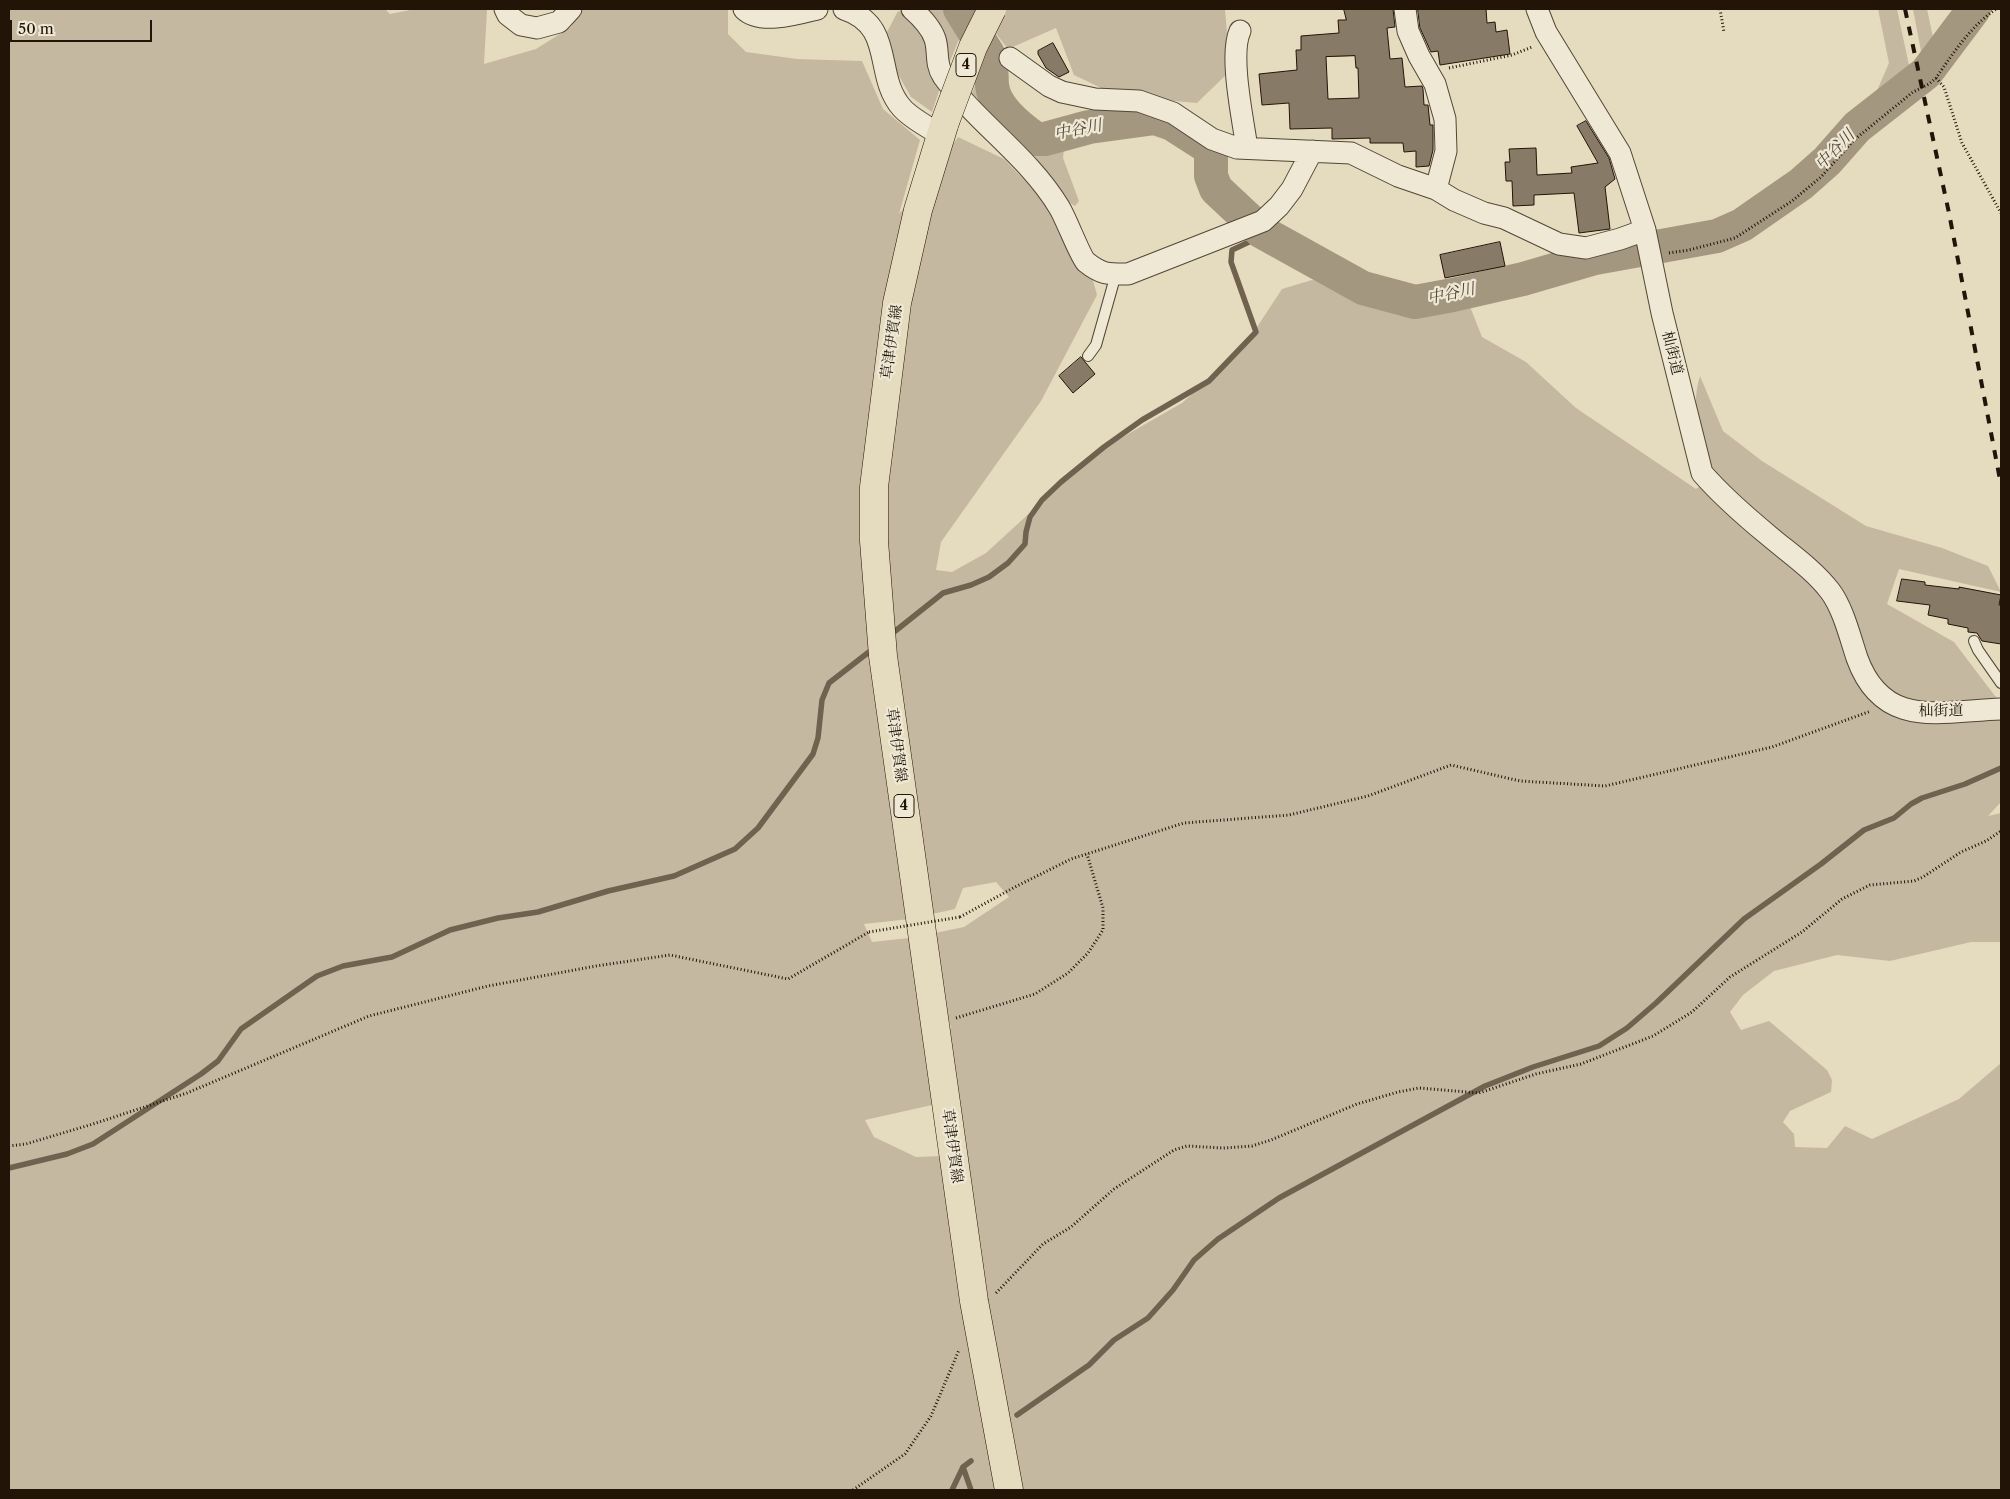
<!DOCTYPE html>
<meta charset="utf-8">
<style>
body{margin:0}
#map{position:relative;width:2010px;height:1499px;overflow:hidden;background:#e5dbbf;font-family:"Libre Caslon Text",serif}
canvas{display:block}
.frame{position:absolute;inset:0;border:10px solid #221407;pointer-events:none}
.scale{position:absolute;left:10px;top:20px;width:142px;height:22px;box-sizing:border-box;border:2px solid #221407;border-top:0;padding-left:6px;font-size:15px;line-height:18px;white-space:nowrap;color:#221407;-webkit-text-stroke:4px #eee8d5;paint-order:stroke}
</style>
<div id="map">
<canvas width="2010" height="1499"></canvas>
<div class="frame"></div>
<div class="scale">50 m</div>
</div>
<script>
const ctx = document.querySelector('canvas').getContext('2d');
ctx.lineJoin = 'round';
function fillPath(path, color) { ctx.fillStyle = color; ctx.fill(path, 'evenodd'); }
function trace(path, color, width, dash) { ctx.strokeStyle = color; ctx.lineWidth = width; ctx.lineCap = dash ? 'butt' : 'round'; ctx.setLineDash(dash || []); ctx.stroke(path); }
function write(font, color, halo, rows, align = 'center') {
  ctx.font = font + ' "Libre Caslon Text","Noto Serif JP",serif'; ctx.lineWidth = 4.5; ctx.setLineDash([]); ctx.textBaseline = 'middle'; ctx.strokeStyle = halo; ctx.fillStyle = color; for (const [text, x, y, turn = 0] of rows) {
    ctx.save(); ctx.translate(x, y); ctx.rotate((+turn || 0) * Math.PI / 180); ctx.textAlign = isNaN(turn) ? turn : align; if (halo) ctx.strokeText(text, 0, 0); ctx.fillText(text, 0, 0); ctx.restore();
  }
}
const green = new Path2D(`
 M9,9H385L390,14L415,9H485L487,10L484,64L536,49L571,27L581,9H728V34L746,52L797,59L862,61L883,109L920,140L899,214L932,175L958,137L1004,159L1054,211L1090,270L1097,295L1041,401L941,542L936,570L952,572L986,553L1095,453L1182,403L1242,350L1282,289L1312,280L1367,285L1392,289L1431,283L1465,294L1482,337L1526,362L1576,408L1696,489L1711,478C1702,444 1689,411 1700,376L1723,431L1762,461L1866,526L1942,548L1988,566L2001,592L1899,569L1887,604L1954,642L1995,696L2001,701V802L1988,816L2001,813V942H1971L1890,961L1837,955L1774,971L1743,995L1730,1012L1741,1030L1769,1021L1827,1070L1832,1080L1831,1092L1790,1111L1783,1122L1794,1134L1795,1147L1827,1148L1845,1126L1872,1139L1959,1099L2001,1063V1490H1022L1014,1438L1000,1372L970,1317L967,1343L985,1428L995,1490H9ZM996,882L1009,897L964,927L930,934L935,976L951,1027L933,1051L942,1156L916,1157L874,1137L865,1120L932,1105L927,1052L909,938L872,942L864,924L910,919L955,909L963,888Z
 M923,9H955L962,32L946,71Z
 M1004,9H1225L1230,71L1197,103L1118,96L1074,75L1056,28L1008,49L994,31Z
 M1878,9H1897L1910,70L1876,93L1889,63Z
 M1913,9H1927L1934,42L1923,62Z
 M898,11L912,14L925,33L942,82L932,112L911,97L890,60L886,34Z
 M982,65L1014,111L1037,134L1065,140L1063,158L1079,201L1075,206L1060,197L1035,167L1029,151L1001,130L970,99Z`);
const stream = new Path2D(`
 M889,636L943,593L971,585L989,577L1008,563L1025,544L1026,532L1030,517L1042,500L1061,482L1104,447L1142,420L1209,381L1256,332L1231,262L1232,250L1266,234
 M9,1168L67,1154L93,1144L201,1074L218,1061L241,1029L317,976L343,966L392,957L450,930L498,918L538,912L608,891L674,876L735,849L758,828L813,754L818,738L822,700L829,683L874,648
 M1017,1415L1089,1365L1114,1340L1148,1318L1173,1290L1194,1260L1218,1239L1279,1198L1485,1086L1533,1067L1599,1046L1627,1028L1656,1003L1744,919L1821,864L1864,830L1894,818L1911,804L1922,798L1965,784L2001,768
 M963,1467L971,1490
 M952,1490L963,1467L971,1461`);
const river = new Path2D(`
 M960,9L988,54C993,65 991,74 992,85C994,107 1019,127 1036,139H1045L1089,127L1155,118L1172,124L1208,147L1211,154V176L1216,189L1262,232L1363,288L1415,302L1453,295L1523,279L1595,258L1717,236L1742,225L1801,184L1827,161L1857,127L1926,73L1974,9`);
const building = new Path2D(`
 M1344,9H1393L1395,27L1387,28L1390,59L1402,58L1405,87L1422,86L1423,89L1424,105H1428L1430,125H1433V150L1429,166L1416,167V151L1404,152L1403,143H1370V138L1332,139V128L1290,129L1289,103L1262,105L1259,74L1297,70L1296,50H1301V36L1339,33L1338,20H1346ZM1355,56L1356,68H1358L1359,98L1328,99L1326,57Z
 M1418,9H1486L1487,23L1495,22L1496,32L1507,30L1510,54L1440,65L1438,51L1431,52L1420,28Z
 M1053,43L1069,72L1059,77L1046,68L1038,54V51Z
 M1586,121L1609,158L1615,179L1605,187L1610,229L1579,233L1574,193L1534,195V205L1513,206L1512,181H1506L1505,162H1510L1509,149L1536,148L1537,175L1572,173L1571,167L1598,163L1577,126Z
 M1500,242L1505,266L1445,278L1440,255Z
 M1081,357L1095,374L1073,393L1059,376Z
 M1902,579L1925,582V585L1959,589V587L2001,595L1999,605H2001V644L1982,641L1977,633L1968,632V628L1948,624V619L1928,615L1930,605L1897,601Z`);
const path = new Path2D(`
 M1720,9L1724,32
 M1449,68L1512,55L1532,47
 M1936,78L1944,87L1962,143L2001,213
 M1669,253L1689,250L1735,238L1792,201L1821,177L1854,140L1913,92L1929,84L1936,78C1954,52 1970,27 1996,9
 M960,917L1015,887L1071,859L1184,823L1289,815L1368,796L1451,765L1520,781L1605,786L1772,747L1871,711
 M956,1018L1035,994L1068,973L1088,953L1103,930V908L1087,854
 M9,1146L26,1144L93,1124L187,1093L369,1016L488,986L596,966L670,955L788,979L869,932
 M996,1293L1043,1244L1071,1227L1114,1189L1174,1150L1187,1146L1223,1148L1252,1146L1271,1140L1357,1104L1398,1092L1419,1088L1479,1093L1536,1074L1581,1064L1653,1036L1692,1012L1730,977L1802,932L1842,899L1870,885L1914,881L1923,877L1961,852L1986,841L2001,831
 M853,1490L905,1454L931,1416L959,1350`);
const service = new Path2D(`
 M1088,356L1096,345L1116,274
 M1974,641L1978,650L2001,683`);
const minor = new Path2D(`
 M505,9L508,15L521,25L537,28L559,22L571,9
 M744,9C760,25 797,14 817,9
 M844,9C896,26 873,75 902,108C912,119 928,127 941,135
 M912,9C921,17 931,27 935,39C939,51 935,64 943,76C977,123 1029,157 1059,207C1066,218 1080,256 1086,262C1102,275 1109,274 1128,274L1263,221L1279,206L1292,189L1312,151
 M1405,9L1408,31L1419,56L1435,84L1445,119L1446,151L1436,189
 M1537,9L1546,32L1620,153L1645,230L1662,313L1702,473C1722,496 1745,516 1768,535C1789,553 1813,569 1830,591C1843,608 1850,637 1857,658C1883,730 1940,711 2001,709
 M1240,31C1229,55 1243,120 1247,148
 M1010,58L1049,86L1062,92L1095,99L1139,101L1173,113L1212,139L1237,148L1351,153L1398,176L1436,189L1454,200L1484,213L1504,218L1559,244L1586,248L1620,239L1645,230`);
const primary = new Path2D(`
 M945,122L918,210L897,303L874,487V541L883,656L974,1301L1009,1490`);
const rail = new Path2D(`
 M1905,9L1949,213L2001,485`);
const pathBridge = new Path2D(`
 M869,932L960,917`);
const primaryBridge = new Path2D(`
 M945,122L973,47L992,9`);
const shields = [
 [966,65,20],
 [904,806,20]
];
const shieldNames = [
 ["4",966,65],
 ["4",904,806]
];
const streetNames = [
 ["草津伊賀線",892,342,-82],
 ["杣街道",1672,353,76],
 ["杣街道",1941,711,-1],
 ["草津伊賀線",896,745,82],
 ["草津伊賀線",952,1146,82]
];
const waterNames = [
 ["中谷川",1078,130,-11],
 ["中谷川",1835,150,-46],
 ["中谷川",1451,294,-12]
];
fillPath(green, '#c4b9a0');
trace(stream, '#6f6350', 5.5);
trace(river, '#a39780', 34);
fillPath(building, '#877b67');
trace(building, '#221407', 1);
trace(service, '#534635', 12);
trace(minor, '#534635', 23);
trace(primary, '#221407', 29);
trace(path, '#221407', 3, [1, 2.5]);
trace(service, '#eee8d5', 10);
trace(minor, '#eee8d5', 21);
trace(primary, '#e5dbbf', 28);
trace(rail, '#221407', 4, [9, 9]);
trace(primaryBridge, '#221407', 29, []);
trace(pathBridge, '#221407', 3, [1, 2.5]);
trace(primaryBridge, '#e5dbbf', 28);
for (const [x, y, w] of shields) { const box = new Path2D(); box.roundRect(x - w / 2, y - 11.5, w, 23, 4); ctx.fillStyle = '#eee8d5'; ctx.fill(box); trace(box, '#221407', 1); }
write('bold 14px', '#221407', null, shieldNames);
write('15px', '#221407', '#eee8d5', streetNames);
write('italic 16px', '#564837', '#eee8d5', waterNames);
</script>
